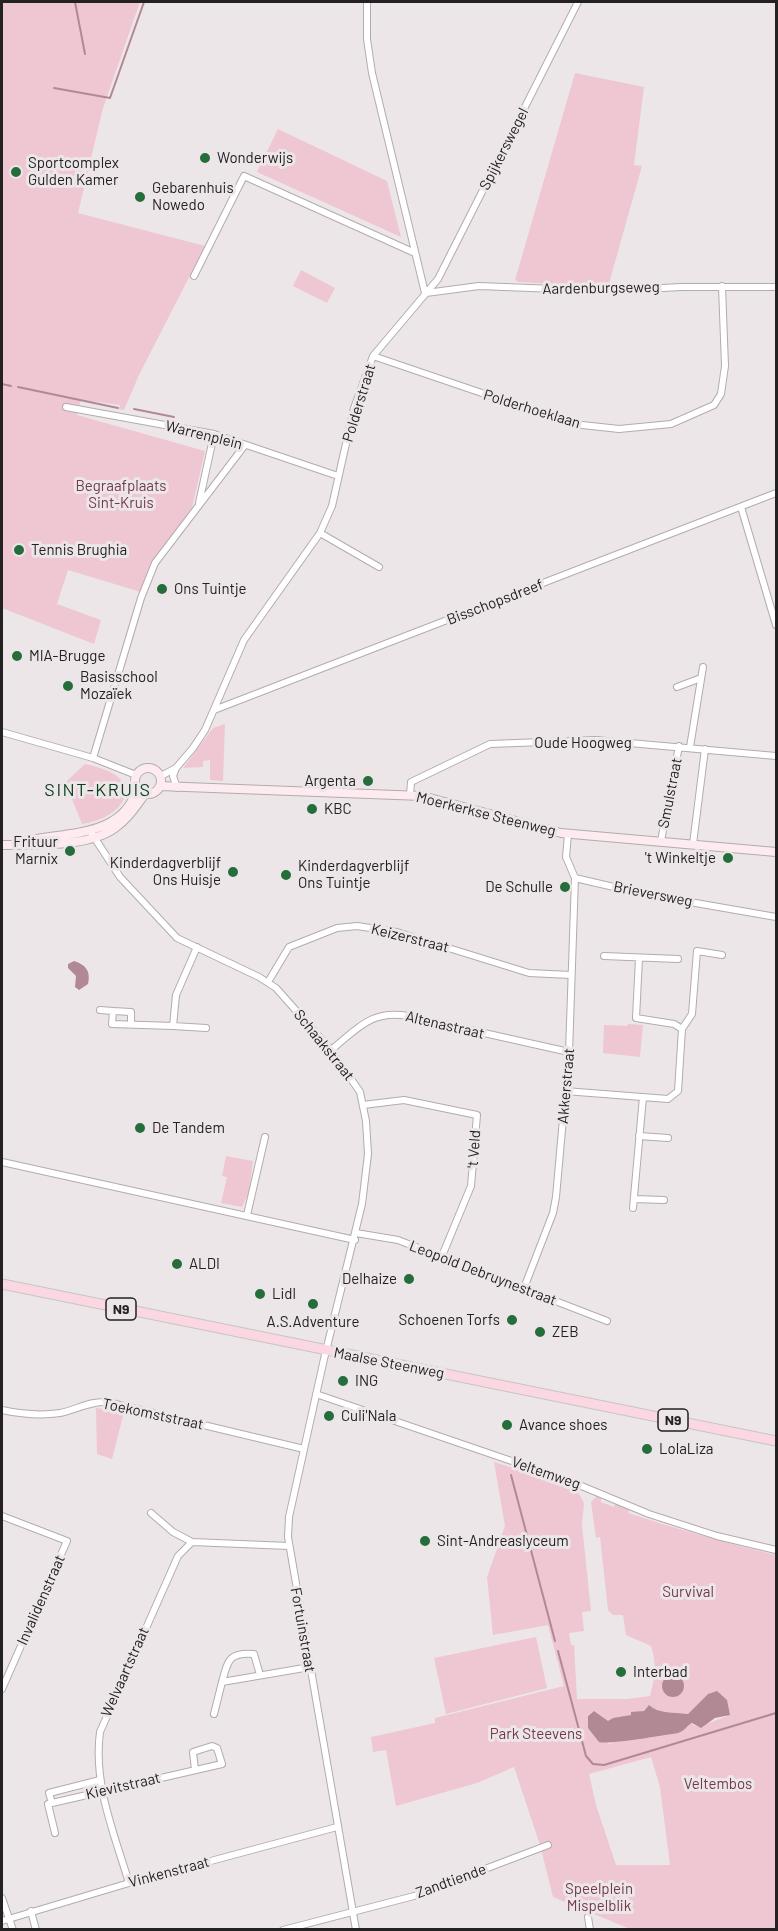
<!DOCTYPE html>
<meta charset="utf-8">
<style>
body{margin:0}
#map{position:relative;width:778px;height:1931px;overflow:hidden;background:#ede6e8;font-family:Barlow,sans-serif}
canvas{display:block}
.frame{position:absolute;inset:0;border:3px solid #232122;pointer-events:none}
</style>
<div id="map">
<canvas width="778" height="1931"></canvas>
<div class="frame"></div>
</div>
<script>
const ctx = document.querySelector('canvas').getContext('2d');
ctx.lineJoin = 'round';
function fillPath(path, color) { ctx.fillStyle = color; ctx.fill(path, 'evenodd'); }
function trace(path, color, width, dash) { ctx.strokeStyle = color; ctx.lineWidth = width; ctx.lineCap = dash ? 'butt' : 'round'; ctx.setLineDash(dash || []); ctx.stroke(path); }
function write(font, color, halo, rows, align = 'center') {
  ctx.font = font + ' Barlow,sans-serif'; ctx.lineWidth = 6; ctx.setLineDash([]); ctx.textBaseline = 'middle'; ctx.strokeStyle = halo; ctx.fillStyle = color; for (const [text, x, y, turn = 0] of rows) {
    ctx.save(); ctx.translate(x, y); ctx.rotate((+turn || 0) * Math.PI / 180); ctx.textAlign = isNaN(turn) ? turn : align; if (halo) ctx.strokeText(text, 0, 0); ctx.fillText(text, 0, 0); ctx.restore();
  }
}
const green = new Path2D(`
 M2,2H140L103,108L78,213L205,246L139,375L124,410L119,409L120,405L81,400L77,415L205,451L192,508L150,565L141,592L68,570L57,604L101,620L94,644L2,608Z
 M575,73L644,87L634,165L642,166L608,287L519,282L515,280Z
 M278,129L387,181L401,237L257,172Z
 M301,270L335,288L327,303L293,286Z
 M225,724L223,781L210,780V760L203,761V767L183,768L213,728Z
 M85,764C101,768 126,773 126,794C120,813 100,821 82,824L68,789L54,793Z
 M628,1024L643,1025L640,1057L603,1053L604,1025L627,1026Z
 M226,1156L253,1161L249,1192L242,1207L221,1203L227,1177L222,1176Z
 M96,1408L124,1412L112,1459L97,1454Z
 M494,1462L567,1485L579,1494L584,1503L582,1525L591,1611L582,1612L584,1631L569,1633L571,1645H574L577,1699H627L650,1696C655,1677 657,1664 651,1646L626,1635L623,1615H613L608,1610L600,1537L596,1538L591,1502L597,1496H601V1502L614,1507L615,1503L630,1509L628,1513C677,1529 726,1543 776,1555V1929H630L553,1897L540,1845L514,1767L477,1783L396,1806L386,1750L373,1752L371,1737L435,1723V1718L564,1686L548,1625L493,1635L487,1577L505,1526ZM708,1694L727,1716L704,1725L696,1726L689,1723C674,1743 632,1734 609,1744L590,1729L588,1715L594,1711L608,1722L644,1711L648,1706L665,1713L688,1714ZM651,1757L660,1787L670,1865H616L596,1805L589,1774Z
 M536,1637L547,1688L446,1714L434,1658Z`);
const water = new Path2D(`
 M74,961C86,965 91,971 88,984L79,990L75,987L76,976L68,968V964Z
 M662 1686a11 11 0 1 1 22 0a11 11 0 1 1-22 0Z
 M717,1691L727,1700L730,1715L715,1718L701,1728L692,1723C686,1726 685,1731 678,1733C666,1735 607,1745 599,1742L588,1728V1716L594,1711L608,1721L613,1718L631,1715V1712L644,1711L649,1705C659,1714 673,1712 688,1714L708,1694Z`);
const stream = new Path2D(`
 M75,2L85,54
 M54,88L110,98L144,2
 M2,384L11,386
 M18,387L118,408
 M134,409L174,417
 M511,1475L555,1641
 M558,1651L586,1756L593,1764L604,1765L776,1713`);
const street = new Path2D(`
 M367,2V39L372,73L425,293
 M194,276L244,176L415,253
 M426,293L479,286L607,291L681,287H776
 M373,356L573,424L619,429L671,424L714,405L721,394L725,366L722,286
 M66,407L214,434L338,476
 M199,503L214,434
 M741,507L776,625
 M320,533L379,567
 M677,687L701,678
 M214,710L776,493
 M2,732L93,758L136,775
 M690,747L703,667
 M93,758L141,598L155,563L245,445
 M176,768L173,776L177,788
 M161,776L176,768L193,748L205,730L244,640L320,533L332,506L354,408L373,356L438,279L578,2
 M410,795L411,782L490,744L596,740L776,756
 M92,834L120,877L177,938L259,977L276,988L331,1050L360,1092L366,1121L368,1154L362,1204L324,1359L289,1517L288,1537L356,1930
 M568,834L566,857L575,878L644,894L776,917
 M661,841L679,746
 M693,844L705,749
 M604,956L678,959
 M639,958L636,1018L674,1024L682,1029
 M268,982L289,947L337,928L357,926L397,932L529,973L571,975
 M100,1010L113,1011
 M131,1024V1012L113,1011L112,1024L173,1026L176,995L197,947
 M173,1026L206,1028
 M331,1050C357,1029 372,1009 408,1016L569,1052
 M565,1091L668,1099L678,1091L682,1029L692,1014L697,951L722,955
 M363,1105L404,1100L477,1115L471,1186L442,1256
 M639,1136L668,1138
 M2,1162L355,1240
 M634,1199L664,1200
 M633,1208L643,1097
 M247,1215L265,1137
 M356,1233L398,1240L607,1321
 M524,1288L553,1213L556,1197L569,1052L575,878
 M316,1394L567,1480L649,1514L717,1536L776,1550
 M2,1410C21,1414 40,1416 60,1413C76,1410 89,1401 107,1402L304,1449
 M151,1513L173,1532L192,1542
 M2,1516L67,1541L2,1689
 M260,1675L254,1654C229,1652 228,1660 222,1682L310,1667
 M214,1714L222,1682
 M100,1780L49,1793L52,1803L222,1764L217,1748L212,1746L193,1752L195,1770
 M52,1803L48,1804L55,1833
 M129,1883C114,1833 93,1784 100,1732L178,1556L192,1542L289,1546
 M2,1898L13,1930
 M31,1911L36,1930
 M588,1917L590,1930
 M2,1921L129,1883L337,1827
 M283,1930L414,1896L548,1845`);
const secondary = new Path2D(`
 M135 781a13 13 0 1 1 26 0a13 13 0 1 1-26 0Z
 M160,786L422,796L561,833L776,852
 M17,843C58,831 123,841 137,788
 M2,845C34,844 87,848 115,828C128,819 136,806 145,794`);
const primary = new Path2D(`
 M2,1284L776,1441`);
const markers = [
 [205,158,6,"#256e3b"],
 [16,172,6,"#256e3b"],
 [140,197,6,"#256e3b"],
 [19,550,6,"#256e3b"],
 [162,589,6,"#256e3b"],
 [17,656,6,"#256e3b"],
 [68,686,6,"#256e3b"],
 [368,781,6,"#256e3b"],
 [312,809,6,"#256e3b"],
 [70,851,6,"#256e3b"],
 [728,858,6,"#256e3b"],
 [233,872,6,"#256e3b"],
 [286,875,6,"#256e3b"],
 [565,887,6,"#256e3b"],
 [140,1128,6,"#256e3b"],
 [177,1264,6,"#256e3b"],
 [409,1279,6,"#256e3b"],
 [260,1294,6,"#256e3b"],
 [313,1304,6,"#256e3b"],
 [512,1320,6,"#256e3b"],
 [540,1332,6,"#256e3b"],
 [343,1381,6,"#256e3b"],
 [329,1416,6,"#256e3b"],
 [507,1425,6,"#256e3b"],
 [647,1449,6,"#256e3b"],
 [425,1541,6,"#256e3b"],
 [621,1672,6,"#256e3b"]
];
const shields = [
 [121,1309,30],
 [673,1420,30]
];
const shieldNames = [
 ["N9",121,1309],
 ["N9",673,1420]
];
const streetNames = [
 ["Spijkerswegel",504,149,-63],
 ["Aardenburgseweg",601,288,-1],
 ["Polderstraat",359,403,-73],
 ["Polderhoeklaan",532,409,17],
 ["Warrenplein",204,435,14],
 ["Bisschopsdreef",495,602,-21],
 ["Oude Hoogweg",583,743],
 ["Smulstraat",670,793,-79],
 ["Moerkerkse Steenweg",486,814,14],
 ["Brieversweg",653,894,11],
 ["Keizerstraat",410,938,14],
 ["Altenastraat",445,1025,13],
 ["Schaakstraat",324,1045,51],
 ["Akkerstraat",566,1086,-85],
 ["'t Veld",474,1149,-86],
 ["Leopold Debruynestraat",483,1273,21],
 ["Maalse Steenweg",389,1363,11],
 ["Toekomststraat",153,1414,12],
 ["Veltemweg",546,1473,19],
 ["Invalidenstraat",41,1600,-66],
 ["Fortuinstraat",303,1630,80],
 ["Welvaartstraat",125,1672,-66],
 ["Kievitstraat",123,1786,-13],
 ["Vinkenstraat",169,1872,-15],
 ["Zandtiende",451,1881,-20]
];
const poiNames = [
 ["Wonderwijs",217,158],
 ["Sportcomplex",28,163],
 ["Gulden Kamer",28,180],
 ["Gebarenhuis",152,188],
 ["Nowedo",152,205],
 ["Tennis Brughia",31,550],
 ["Ons Tuintje",174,589],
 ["MIA-Brugge",29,656],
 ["Basisschool",80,677],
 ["Mozaïek",80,694],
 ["Argenta",356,781,"right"],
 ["KBC",324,809],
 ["Frituur",58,842,"right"],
 ["Marnix",58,859,"right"],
 ["'t Winkeltje",716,858,"right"],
 ["Kinderdagverblijf",221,863,"right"],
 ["Ons Huisje",221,880,"right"],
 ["Kinderdagverblijf",298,866],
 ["Ons Tuintje",298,883],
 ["De Schulle",553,887,"right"],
 ["De Tandem",152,1128],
 ["ALDI",189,1264],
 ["Delhaize",397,1279,"right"],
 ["Lidl",272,1294],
 ["Schoenen Torfs",500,1320,"right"],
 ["A.S.Adventure",313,1322,"center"],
 ["ZEB",552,1332],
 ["ING",355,1381],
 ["Culi'Nala",341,1416],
 ["Avance shoes",519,1425],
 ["LolaLiza",659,1449],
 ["Sint-Andreaslyceum",437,1541],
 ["Interbad",633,1672]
];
const parkNames = [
 ["Begraafplaats",121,486],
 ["Sint-Kruis",121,503],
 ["Survival",688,1592],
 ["Park Steevens",536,1734],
 ["Veltembos",718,1784],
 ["Speelplein",599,1889],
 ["Mispelblik",599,1906]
];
const quarterNames = [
 ["SINT-KRUIS",98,790]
];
fillPath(green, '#eec7d2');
fillPath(water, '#b18994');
trace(stream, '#b18994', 2);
trace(street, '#b2acad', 8);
trace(secondary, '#b2acad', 10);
trace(primary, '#c6c5c6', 11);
trace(street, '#fff', 6);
trace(secondary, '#fdebf0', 8);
trace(primary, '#fad7e1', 9);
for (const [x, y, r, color] of markers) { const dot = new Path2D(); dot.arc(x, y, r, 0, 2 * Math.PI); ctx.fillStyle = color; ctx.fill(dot); trace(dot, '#ede6e8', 2); }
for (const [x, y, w] of shields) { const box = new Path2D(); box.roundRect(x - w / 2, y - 11, w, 22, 4.5); ctx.fillStyle = '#ede6e8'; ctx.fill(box); trace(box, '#232122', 1.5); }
write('bold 14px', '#232122', null, shieldNames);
write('15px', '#232122', '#ede6e8', streetNames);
write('15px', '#232122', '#ede6e8', poiNames, 'left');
write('15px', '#723a4c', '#ede6e8', parkNames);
ctx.letterSpacing = '1.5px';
write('18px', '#0a3e1c', '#ede6e8', quarterNames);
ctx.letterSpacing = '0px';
</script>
